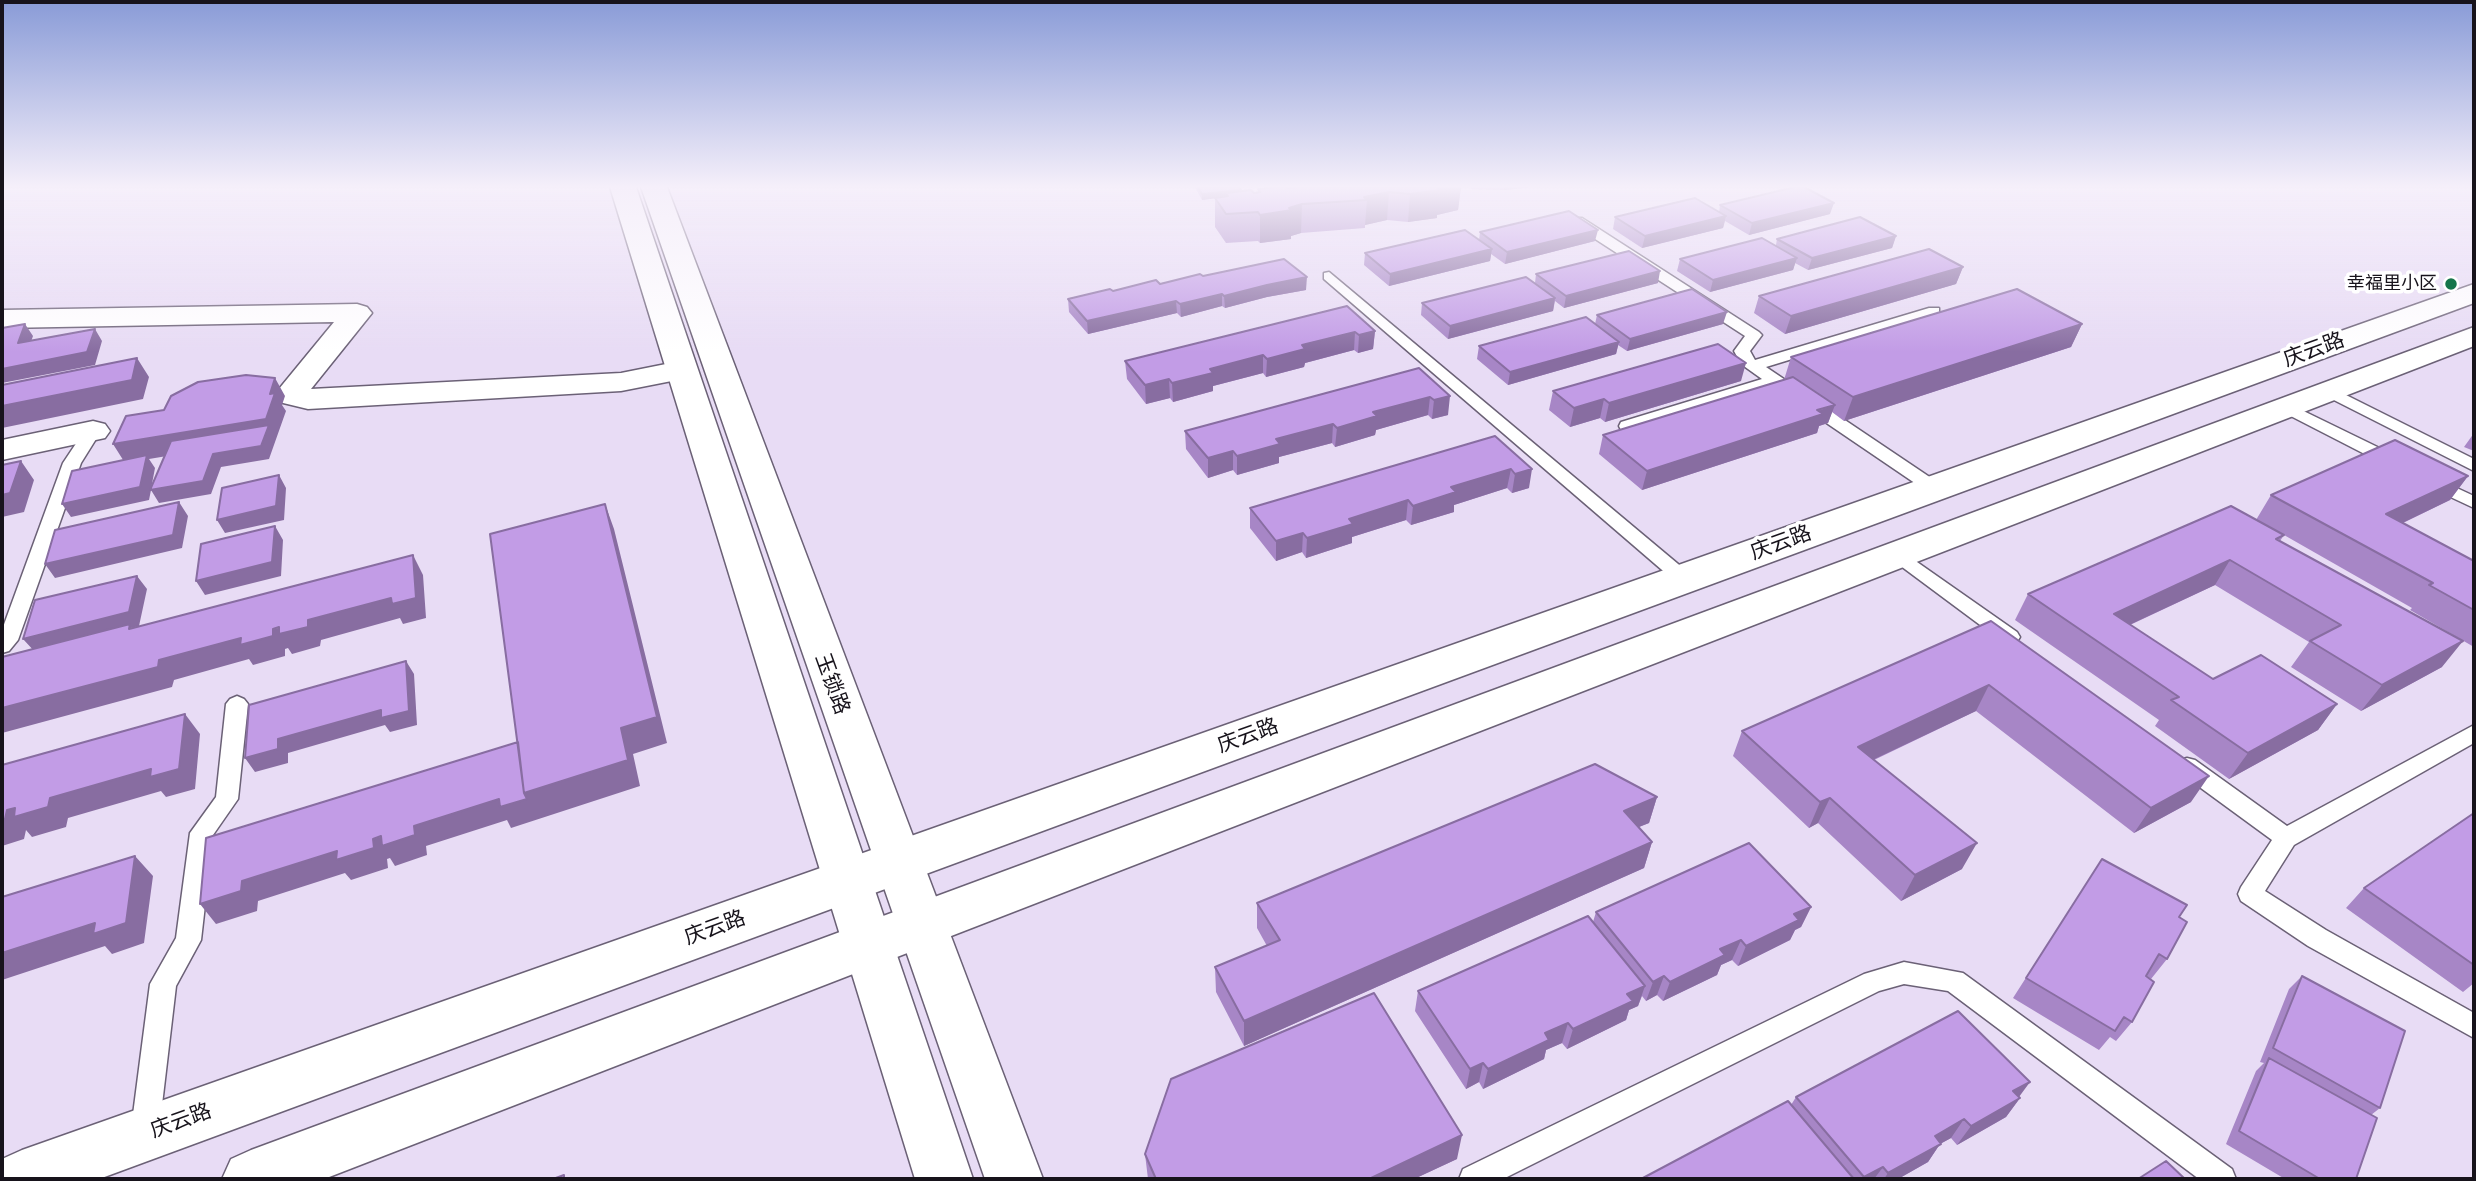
<!DOCTYPE html>
<meta charset="utf-8">
<style>
body{margin:0}
#map{position:relative;width:2476px;height:1181px;overflow:hidden;background:#e8dcf5;font-family:"Work Sans",sans-serif}
canvas{display:block}
.frame{position:absolute;inset:0;border:4px solid #17131b;pointer-events:none}
</style>
<div id="map">
<canvas width="2476" height="1181"></canvas>
<div class="frame"></div>
</div>
<script>
const ctx = document.querySelector('canvas').getContext('2d');
ctx.lineJoin = 'round';
function trace(path, color, width, dash) { ctx.strokeStyle = color; ctx.lineWidth = width; ctx.lineCap = dash ? 'butt' : 'round'; ctx.setLineDash(dash || []); ctx.stroke(path); }
function fillPath(path, color) { ctx.fillStyle = color; ctx.fill(path, 'evenodd'); }
function write(font, color, halo, rows, align = 'center') {
  ctx.font = font + ' "Work Sans","Noto Sans SC",sans-serif'; ctx.lineWidth = 7; ctx.setLineDash([]); ctx.textBaseline = 'middle'; ctx.strokeStyle = halo; ctx.fillStyle = color; for (const [text, x, y, turn = 0] of rows) {
    ctx.save(); ctx.translate(x, y); ctx.rotate((+turn || 0) * Math.PI / 180); ctx.textAlign = isNaN(turn) ? turn : align; if (halo) ctx.strokeText(text, 0, 0); ctx.fillText(text, 0, 0); ctx.restore();
  }
}
const service = new Path2D(`
 M1572,218H1582L1759,332L1762,335L1750,351L1755,360L1929,308H1939V314L1766,367L1940,484L1943,488L1940,492H1928L1772,386L1633,430H1621L1619,426L1621,422L1762,379L1741,364L1734,351L1745,336L1572,224Z
 M1329,272L1690,574L1693,578L1690,582H1676L1324,279V273Z
 M2328,386L2474,459V471L2322,394L2320,391Z
 M2285,402L2400,458L2403,462L2400,466H2388L2279,410V404Z
 M93,426L101,431L81,463L18,640L9,651L2,653V630L63,463L87,427Z
 M2433,477L2474,496V508L2427,486L2424,482L2427,478Z
 M1897,548L2017,632L2020,637L2017,642H2003L1890,558L1888,554Z
 M237,696L244,699L248,704L238,799L213,835L201,940L176,986L159,1130L155,1140L145,1143L135,1140L131,1130L150,984L176,938L190,833L216,797L226,704L230,699Z
 M2474,725V743L2294,845L2265,891L2326,930L2474,1013V1038L2308,946L2241,901L2238,894L2241,887L2272,840L2179,772L2176,766L2179,760L2187,758L2195,760L2287,826Z
 M1904,962L1963,973L2232,1169L2236,1179H2199L1948,991L1904,984L1879,991L1503,1179H1459L1463,1169L1864,974Z`);
const minor = new Path2D(`
 M357,304L367,307L372,313L311,389L621,373L681,361L692,363L697,370L692,377L621,391L308,409L279,402L274,395L334,322L2,328V310Z
 M93,421L105,424L110,431L105,438L2,460V440Z`);
const tertiary = new Path2D(`
 M610,187H636L973,1179H915Z
 M641,187H667L1043,1179H985Z`);
const secondary = new Path2D(`
 M2474,284V303L99,1179H2V1159L22,1150Z
 M2474,327V346L324,1179H222L231,1159L251,1150Z`);
const wall = new Path2D(`
 M1195,187H1239L1241,191L1254,193L1258,192V189L1290,188L1289,187H1461L1458,210L1437,215V218L1408,222L1387,220L1365,225V228L1301,233L1291,236V239L1260,243L1258,241L1226,243L1215,227V198L1202,200Z
 M1470,187H1532L1504,190L1472,189Z
 M1720,205L1830,214L1749,235L1725,221L1723,228L1642,248L1613,229L1615,217L1719,212Z
 M1480,232L1595,241L1505,264L1491,254L1490,261L1389,286L1364,265L1365,253L1479,240Z
 M1896,236L1892,248L1808,270L1795,263L1793,270L1710,292L1677,271L1680,259L1776,245L1777,239Z
 M1963,267L1956,284L1785,334L1754,313L1759,296Z
 M1536,274L1658,283L1564,308L1555,301L1553,311L1448,339L1421,315L1422,303L1535,283Z
 M1203,276L1306,290L1267,297L1225,308L1222,306L1181,317L1177,313L1088,334L1069,312L1068,299Z
 M1347,306L1375,331L1373,349L1358,353L1354,350L1305,363L1304,367L1266,377L1263,373L1213,386V391L1173,402L1170,398L1146,404L1127,379L1125,361Z
 M1597,315L1723,324L1627,351L1618,345L1616,354L1508,385L1477,359L1479,346L1595,324Z
 M2082,324L2071,347L1844,421L1832,412L1828,423L1819,426L1817,433L1642,490L1599,454L1603,435L1784,380L1791,357Z
 M1419,368L1448,415L1432,419L1428,415L1376,430L1375,435L1335,447L1332,443L1279,457V463L1237,475L1233,470L1208,478L1186,449L1185,431Z
 M1741,381L1605,422L1600,418L1570,427L1549,410L1553,391Z
 M2474,433V451L2464,447Z
 M1495,436L1529,488L1512,493L1507,488L1454,505V512L1411,525L1406,520L1352,537V543L1306,558L1302,552L1276,561L1250,528V508Z
 M2468,476L2450,500L2403,523L2474,561V647L2410,610L2412,608L2284,535L2280,541L2442,667L2361,711L2291,667L2309,642L2215,585L2130,625L2213,679L2337,704L2318,730L2229,779L2155,726L2159,720L2015,620L2028,594L2256,520L2271,495Z
 M1991,621L2191,802L2134,833L1976,711L1874,760L1962,869L1901,901L1818,823L1809,828L1733,756L1742,731Z
 M1657,797L1649,823L1639,827L1652,842L1644,868L1244,1046L1216,992L1215,967L1267,946L1257,928V903Z
 M2474,813V983L2463,992L2346,908L2364,888Z
 M2102,859L2179,917L2167,959L2151,979L2146,975L2132,1022L2116,1041L2110,1037L2099,1050L2013,998Z
 M1811,907L1801,927L1795,930L1790,940L1738,966L1732,960L1721,965L1717,975L1663,1001L1657,995L1646,1001L1642,996L1638,1006L1629,1010L1626,1020L1567,1049L1562,1043L1546,1050L1544,1059L1483,1089L1479,1082L1466,1089L1415,1011L1418,991L1593,922L1596,912Z
 M2302,976L2380,1108L2371,1115L2356,1179H2285L2226,1144L2256,1071L2264,1063L2260,1062L2289,989Z
 M1796,1097H2019L2020,1098L2006,1117L1957,1145L1951,1138L1940,1144L1928,1162L1898,1179H1641L1791,1105Z
 M1145,1154L1457,1159L1414,1179H1148Z`);
const shadedWall = new Path2D(`
 M1437,187H1461L1458,210L1437,215V218L1408,222L1410,194Z
 M1504,187H1532L1504,190Z
 M1241,190V196L1226,193V197L1202,200V194Z
 M1389,192L1387,220L1365,225L1367,200L1364,197Z
 M1834,203L1830,214L1749,235L1752,223Z
 M1302,204L1301,233L1291,236V239L1260,243V215Z
 M1726,216L1723,228L1642,248L1645,236Z
 M1598,230L1595,241L1505,264L1507,252Z
 M1896,236L1892,248L1808,270L1812,258Z
 M1492,249L1490,261L1389,286L1390,274Z
 M1797,258L1793,270L1710,292L1713,280Z
 M1963,267L1956,284L1785,334L1791,316Z
 M1660,271L1658,283L1564,308L1566,296Z
 M1307,277L1306,290L1267,297L1225,308L1224,296L1267,285Z
 M1222,294V306L1181,317L1180,304Z
 M1555,298L1553,311L1448,339L1450,326Z
 M1176,301L1177,313L1088,334L1087,321Z
 M1727,312L1723,324L1627,351L1630,339Z
 M25,324L33,336L26,356L18,343Z
 M2082,324L2071,347L1844,421L1853,397Z
 M95,329L102,341L95,365L2,383V369Z
 M1375,331L1373,349L1358,353L1359,335Z
 M1355,332L1354,350L1305,363L1304,367L1266,377L1267,359L1302,345Z
 M1619,342L1616,354L1508,385L1510,372Z
 M1263,355V373L1213,386V391L1173,402L1172,383L1210,369Z
 M137,358L149,377L143,399L2,428V406Z
 M1746,363L1741,381L1605,422L1609,403Z
 M275,378L285,396L282,405L286,411L269,459L221,467L211,494L159,503L151,490L149,500L71,517L62,504L125,463L113,444L270,394ZM263,440L213,454L151,489L155,468L149,459Z
 M1169,379L1170,398L1146,404L1145,385Z
 M1450,396L1448,415L1432,419L1434,400Z
 M1430,397L1428,415L1376,430L1375,435L1335,447L1337,428L1373,412Z
 M1604,399L1600,418L1570,427L1574,408Z
 M1835,405L1828,423L1819,426L1817,433L1642,490L1647,471Z
 M1333,424L1332,443L1279,457V463L1237,475V456L1276,439Z
 M1233,451V470L1208,478V458Z
 M21,461L34,480L24,512L2,517V495Z
 M1511,469L1507,488L1454,505V512L1411,525L1413,506L1451,487Z
 M1532,469L1529,488L1512,493L1515,474Z
 M279,475L286,488L284,520L225,533L217,520Z
 M2468,476L2450,500L2369,539L2386,514Z
 M1408,500L1406,520L1352,537V543L1306,558L1307,538L1349,519Z
 M179,502L188,516L182,548L55,578L45,564Z
 M605,504L614,529L667,743L633,754L640,786L511,828L507,820L426,846L427,855L395,866L390,858L387,859L388,868L351,880L345,873L258,901L257,911L216,924L200,904L242,881L499,799L524,793L621,728Z
 M275,526L283,540L281,576L205,595L196,581Z
 M1303,533L1302,552L1276,561V541Z
 M413,555L423,575L426,618L403,624L400,618L321,640L320,646L292,654L288,648L285,649V656L253,665L249,659L174,680L172,687L2,733V708L159,660L308,620Z
 M2230,560L2215,585L2099,639L2114,614Z
 M137,576L147,589L139,626L35,652L23,639Z
 M2463,641L2442,667L2361,711L2382,685Z
 M406,661L414,674L417,725L390,732L385,725L288,753V763L255,772L245,758L278,739Z
 M1989,685L1976,711L1847,772L1858,747Z
 M2337,704L2318,730L2229,779L2248,753Z
 M185,714L200,734L195,789L166,797L161,791L68,818L66,827L32,837L26,830L24,839L2,846V820L7,810L50,798Z
 M2209,776L2191,802L2134,833L2151,808Z
 M1657,797L1649,823L1616,836L1624,811Z
 M1830,798L1818,823L1809,828L1820,802Z
 M1652,842L1644,868L1244,1046V1021Z
 M1977,843L1962,869L1901,901L1915,875Z
 M135,856L153,876L144,943L112,954L105,946L2,980V953Z
 M1811,907L1801,927L1795,930L1790,940L1738,966L1746,946L1794,914Z
 M1741,940L1732,960L1721,965L1717,975L1663,1001L1670,982L1720,949Z
 M1664,976L1657,995L1646,1001L1653,982Z
 M1645,986L1638,1006L1629,1010L1626,1020L1567,1049L1573,1029L1627,994Z
 M1568,1023L1562,1043L1546,1050L1544,1059L1483,1089L1488,1069L1545,1033Z
 M1483,1063L1479,1082L1466,1089L1470,1069Z
 M2030,1082L2016,1101L2020,1098L2006,1117L1957,1145L1971,1126L2013,1091Z
 M1964,1119L1951,1138L1940,1144L1928,1162L1898,1179H1884L1888,1173L1935,1136Z
 M1462,1135L1457,1159L1414,1179H1369Z
 M1883,1167L1874,1179H1862L1864,1177Z`);
const building = new Path2D(`
 M1198,187H1239L1241,190L1202,194Z
 M1278,187H1286L1287,188L1300,187H1441H1437L1440,190L1410,194L1389,192L1364,197L1367,200L1302,204L1289,208L1292,210L1260,215L1258,212L1226,214L1215,198L1228,196L1226,193L1251,190L1254,193L1260,192L1258,189Z
 M1795,187H1804L1834,203L1752,223L1720,205Z
 M1695,198L1726,216L1645,236L1615,217Z
 M1569,211L1598,230L1507,252L1480,232Z
 M1860,217L1896,236L1812,258L1777,239Z
 M1465,230L1492,249L1390,274L1365,253Z
 M1762,238L1797,258L1713,280L1680,259Z
 M1929,249L1963,267L1791,316L1759,296Z
 M1629,251L1660,271L1566,296L1536,274Z
 M1284,259L1307,277L1267,285L1224,296L1222,294L1180,304L1176,301L1087,321L1068,299L1110,289L1113,291L1156,280L1160,284L1200,274L1203,276Z
 M1526,277L1555,298L1450,326L1422,303Z
 M1692,289L1727,312L1630,339L1597,315Z
 M2017,289L2082,324L1853,397L1791,357Z
 M1347,306L1375,331L1359,335L1355,332L1302,345L1305,349L1267,359L1263,355L1210,369L1213,373L1172,383L1169,379L1145,385L1125,361Z
 M1586,317L1619,342L1510,372L1479,346Z
 M25,324L18,343L95,329L87,352L2,369V328Z
 M1718,344L1746,363L1609,403L1604,399L1574,408L1553,391Z
 M137,358L132,380L2,406V385Z
 M1419,368L1450,396L1434,400L1430,397L1373,412L1377,416L1337,428L1333,424L1276,439L1280,444L1237,456L1233,451L1208,458L1185,431Z
 M246,375L275,378L270,394L275,393L266,419L113,444L126,416L164,410L171,396L198,382Z
 M1793,377L1835,405L1817,410L1823,414L1647,471L1603,435Z
 M269,425L261,446L213,454L203,481L150,490L171,441Z
 M1495,436L1532,469L1515,474L1511,469L1451,487L1456,492L1413,506L1408,500L1349,519L1353,524L1307,538L1303,533L1276,541L1250,508Z
 M2395,440L2468,476L2386,514L2474,561V610L2429,585L2433,583L2271,495Z
 M147,455L140,487L62,504L72,471Z
 M21,461L10,493L2,495V465Z
 M279,475L276,506L217,520L222,488Z
 M179,502L173,535L45,564L55,530Z
 M605,504L657,717L621,728L628,760L524,793L490,534Z
 M2231,506L2284,535L2276,539L2463,641L2382,685L2310,641L2341,625L2230,560L2114,614L2213,679L2261,655L2337,704L2248,753L2171,700L2179,697L2028,594Z
 M275,526L272,562L196,581L201,544Z
 M413,555L416,598L392,604L391,598L308,620V627L279,634V627L273,629V636L240,645L241,638L159,660L158,667L2,708V657L130,624L129,629Z
 M137,576L129,612L23,639L35,600Z
 M1991,621L2209,776L2151,808L1989,685L1858,747L1977,843L1915,875L1830,798L1820,802L1742,731Z
 M406,661L409,711L381,718V710L278,739V749L245,758L249,705Z
 M185,714L179,769L150,777L151,769L50,798L48,807L14,817L15,808L7,810L5,819L2,820V765Z
 M518,742L524,793L527,799L500,807L499,799L414,826L415,835L382,846L381,836L373,839L374,848L336,860L337,851L242,881L241,891L200,904L206,838Z
 M1595,764L1657,797L1624,811L1652,842L1244,1021L1215,967L1280,940L1257,903Z
 M2474,813V965L2364,888Z
 M1749,843L1811,907L1794,914L1799,920L1746,946L1741,940L1720,949L1725,955L1670,982L1664,976L1653,982L1596,912Z
 M135,856L126,923L93,934L95,923L2,953V897Z
 M2102,859L2187,905L2179,917L2187,922L2167,959L2159,954L2146,976L2154,982L2132,1022L2124,1017L2115,1031L2026,978Z
 M1588,916L1645,986L1627,994L1633,1001L1573,1029L1568,1023L1545,1033L1549,1040L1488,1069L1483,1063L1470,1069L1418,991Z
 M2302,976L2405,1031L2380,1108L2273,1048Z
 M1374,993L1462,1135L1369,1179H1156L1145,1154L1171,1079Z
 M1958,1011L2030,1082L2013,1091L2020,1098L1971,1126L1964,1119L1935,1136L1941,1144L1888,1173L1883,1167L1864,1177L1796,1097Z
 M2269,1058L2377,1118L2356,1179H2320L2239,1131Z
 M1788,1101L1854,1179H1641Z
 M2166,1161L2185,1179H2138Z
 M564,1175V1179H553Z`);
const markers = [
 [2451,284,7,"#15754b"]
];
const farPoinames = [
 ["幸福里小区",2437,284]
];
const streetNames = [
 ["庆云路",2314,350,-20],
 ["庆云路",1781,543,-20],
 ["玉锁路",832,684,70],
 ["庆云路",1248,736,-20],
 ["庆云路",715,928,-20],
 ["庆云路",181,1121,-20]
];
trace(service, '#6b6176', 3);
trace(minor, '#6b6176', 3);
trace(tertiary, '#6b6176', 3);
trace(secondary, '#6b6176', 3);
fillPath(service, '#fff');
fillPath(minor, '#fff');
fillPath(tertiary, '#fff');
fillPath(secondary, '#fff');
fillPath(wall, '#a786c6');
fillPath(shadedWall, '#886da1');
fillPath(building, '#c29ce6');
trace(building, '#886da1', 2);
const sky = ctx.createLinearGradient(0, 0, 0, 352);
sky.addColorStop(0, '#899bd7');
sky.addColorStop(0.53, '#f5effa');
sky.addColorStop(1, '#f5effa00');
ctx.fillStyle = sky;
ctx.fillRect(0, 0, 2476, 352);
for (const [x, y, r, color] of markers) { const dot = new Path2D(); dot.arc(x, y, r, 0, 2 * Math.PI); ctx.fillStyle = color; ctx.fill(dot); trace(dot, '#fff', 2.5); }
write('18px', '#17131b', '#fff', farPoinames, 'right');
write('21px', '#17131b', '#fff', streetNames);
</script>
